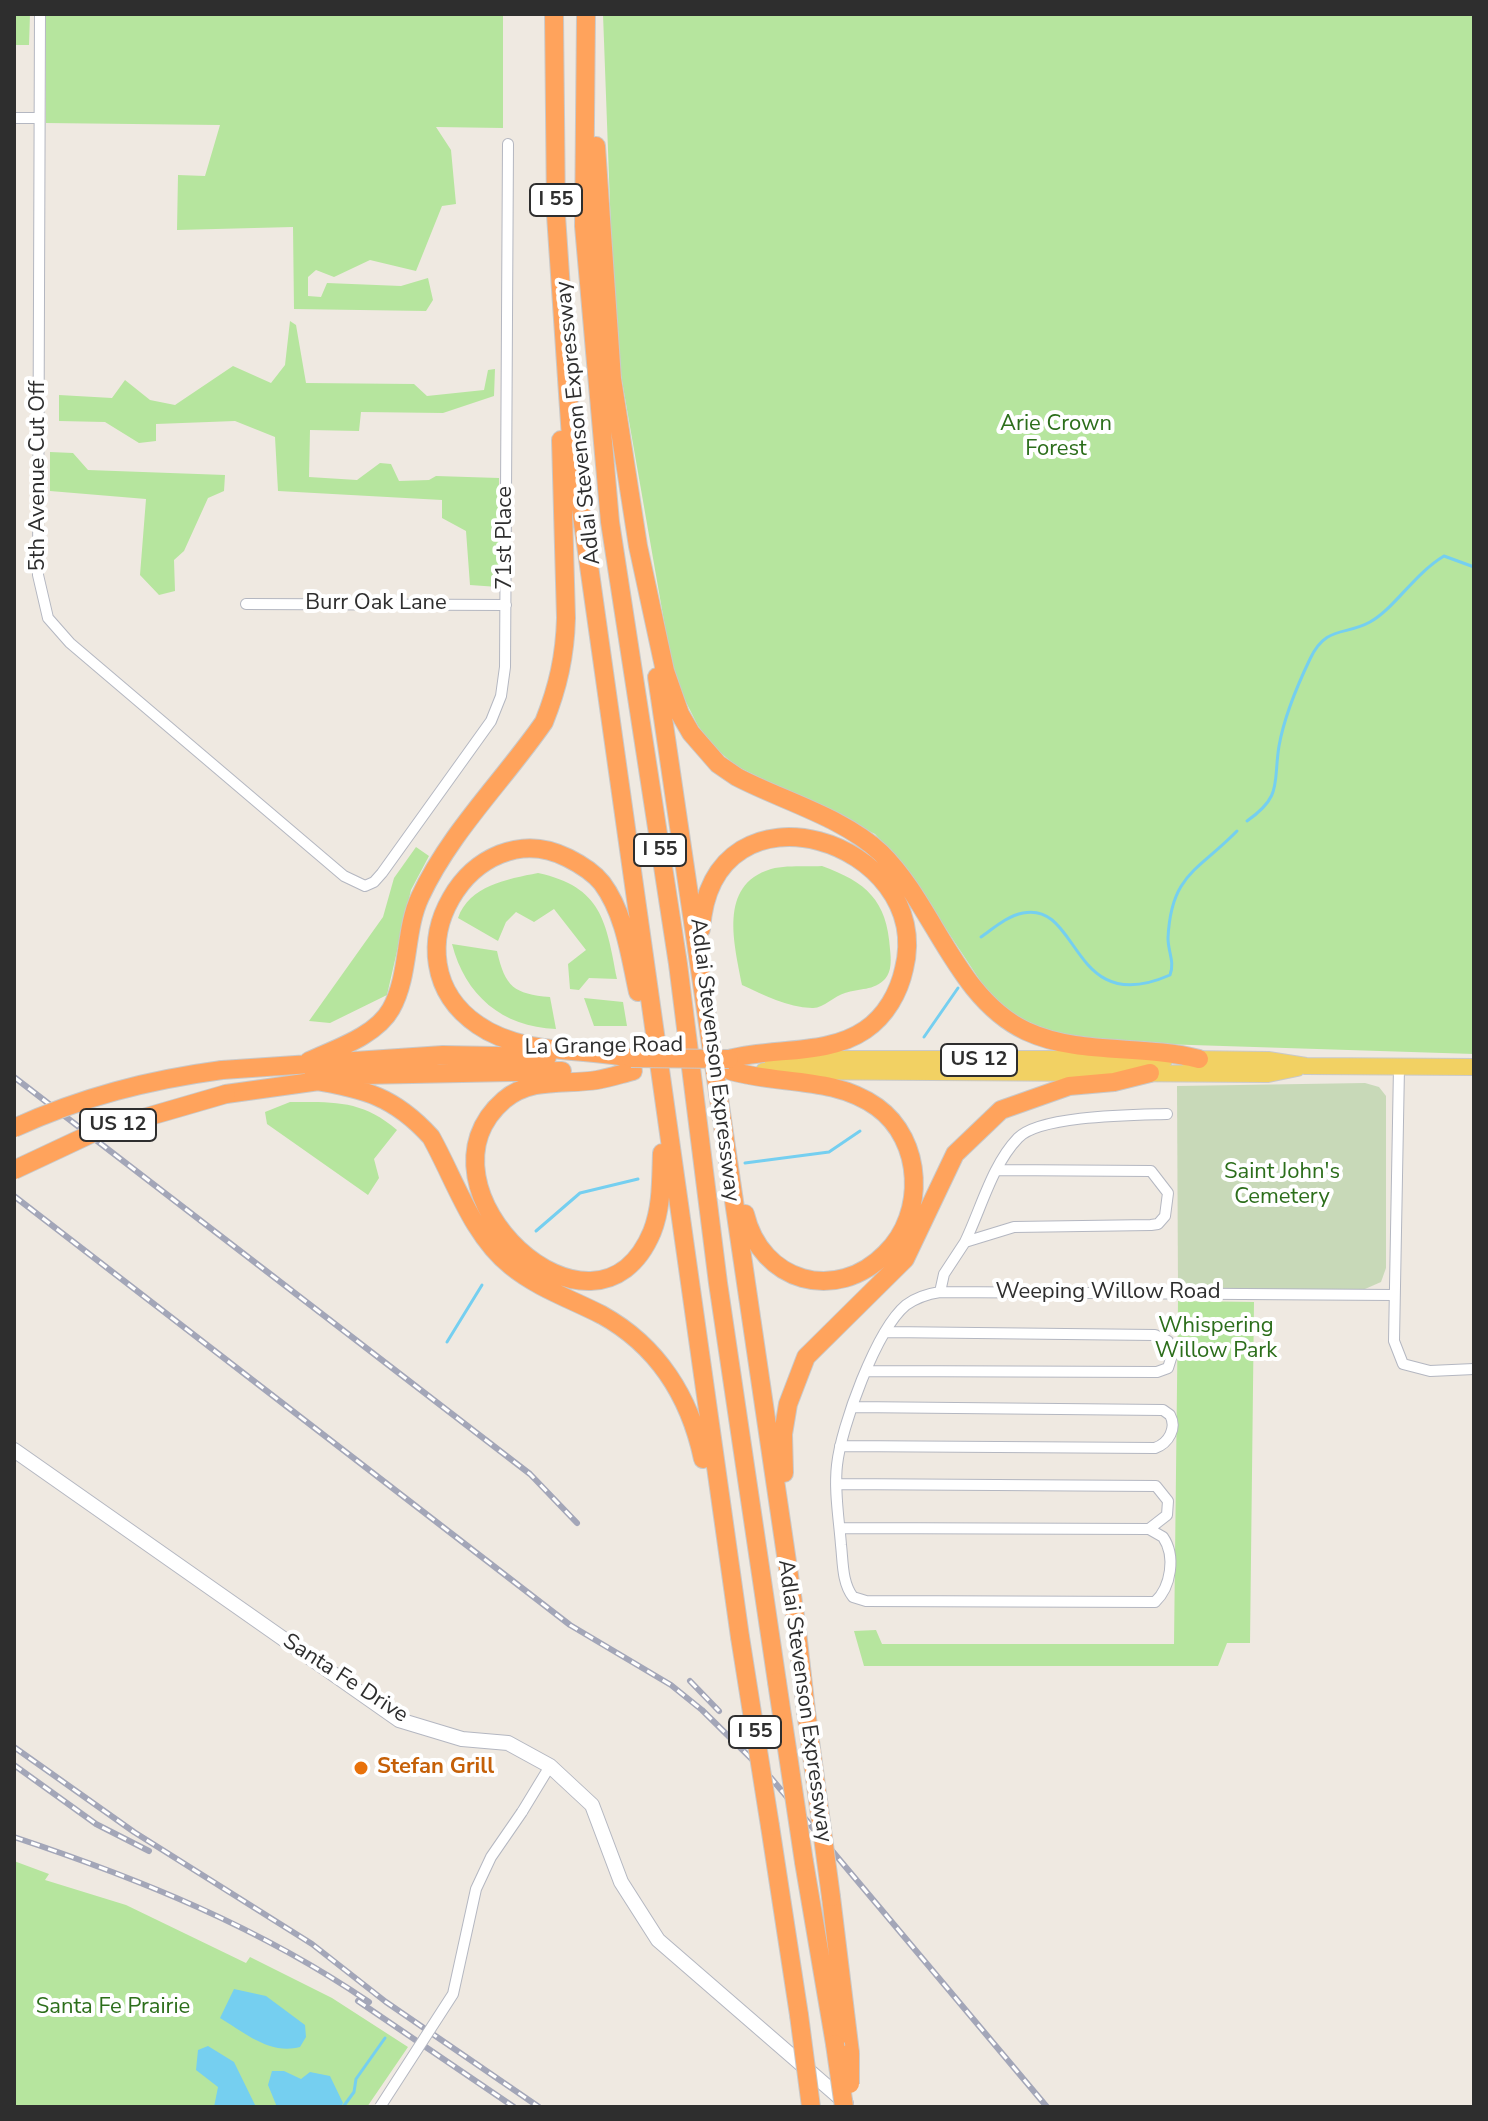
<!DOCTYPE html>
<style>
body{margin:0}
#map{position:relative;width:1488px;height:2121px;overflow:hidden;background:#efe9e1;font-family:"Nunito Sans",sans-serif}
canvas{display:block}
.frame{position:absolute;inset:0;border:16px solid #2e2e2e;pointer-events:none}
</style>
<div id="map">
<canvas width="1488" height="2121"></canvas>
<div class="frame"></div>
</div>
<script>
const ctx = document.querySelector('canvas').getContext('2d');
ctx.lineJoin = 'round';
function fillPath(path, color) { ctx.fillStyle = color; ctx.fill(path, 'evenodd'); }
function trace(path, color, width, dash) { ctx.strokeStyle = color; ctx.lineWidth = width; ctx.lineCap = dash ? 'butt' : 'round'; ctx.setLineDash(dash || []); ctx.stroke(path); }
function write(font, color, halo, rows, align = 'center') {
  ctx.font = font + ' "Nunito Sans",sans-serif'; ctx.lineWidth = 8; ctx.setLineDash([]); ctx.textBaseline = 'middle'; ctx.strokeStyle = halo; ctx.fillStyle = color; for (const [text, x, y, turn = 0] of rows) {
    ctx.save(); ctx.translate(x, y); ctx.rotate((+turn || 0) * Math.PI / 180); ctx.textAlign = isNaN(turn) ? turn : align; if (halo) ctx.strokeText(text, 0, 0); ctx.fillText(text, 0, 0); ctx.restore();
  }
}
const green = new Path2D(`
 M14,14H30L29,45H14Z
 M46,14H503V128L436,127L451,150L456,204L442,206L416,271L370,260L334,277L316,270L308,277V296L321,297L327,283L401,286L428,278L433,300L426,311L294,309L293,227L177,230L178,175L205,176L220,125L46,123Z
 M603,14H1474V1054L1129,1043L1064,1036L1033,1024L1005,1010L983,985L907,870L875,834L736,766L713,746L698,726L674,678L615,341Z
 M290,321L296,325L306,383L414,384L427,396L484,390L488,370L495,369L494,396L443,413L361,412L359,431L310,430L309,477L357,480L380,463L391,464L399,481L429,480L436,476L499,478L498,587L470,585L466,531L442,518V500L278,491L275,437L235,421L156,424V441L139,443L105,422L59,421V395L112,398L125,380L150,400L175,405L233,366L271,383L285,365Z
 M50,452L73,453L88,470L225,475L224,491L208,498L184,551L174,560L175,591L159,595L140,575L146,499L50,491Z
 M416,847L429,856L411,890L387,995L330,1023L309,1021L383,917L394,878Z
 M822,866C866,882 887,900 890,949C891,959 892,971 885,979C874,991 859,988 845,993C834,996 823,1009 812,1008C787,1007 764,995 742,985C735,946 717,885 771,869C786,865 806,867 822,866Z
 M538,873C602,887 606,921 617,979L589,978L579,990L570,989L568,964L586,950L554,909L534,922L516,912L506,922L498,941L458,918C469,886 507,879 538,873Z
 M452,944L497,951C505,987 514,994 550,997L556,1029C502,1027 465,995 452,944Z
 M584,998L623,1002L627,1026H594Z
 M290,1102C335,1102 362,1100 397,1130L374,1159L379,1178L368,1195L267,1124L265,1112Z
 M1178,1301L1254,1302L1250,1643H1227L1218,1666H864L854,1631L876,1630L882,1644H1174Z
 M14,1861L49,1874L45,1880L126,1905L246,1963L250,1957L332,1998L408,2047L367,2107H14Z`);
const cemetery = new Path2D(`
 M1365,1083L1379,1087L1386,1096V1268L1381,1282L1365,1289H1178L1177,1086Z`);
const water = new Path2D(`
 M234,1989L266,1996L305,2025L306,2037L300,2047C270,2055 245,2033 220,2018Z
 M208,2046L234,2062L256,2107H214L218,2087L196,2070L198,2050Z
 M272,2071H284L301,2079L310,2072L330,2076L343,2103L341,2107H277L268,2085Z`);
const stream = new Path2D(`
 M1247,821C1283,796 1273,783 1279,746C1284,718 1298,684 1310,659C1326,625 1345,636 1370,622C1394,609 1414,574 1444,556L1474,567
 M981,937C994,928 1007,916 1023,913C1081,901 1070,1019 1170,975C1175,962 1168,952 1168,938C1171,874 1198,871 1237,831
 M924,1037L958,988
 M745,1163L829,1152L860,1131
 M536,1231L580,1193L638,1179
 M447,1342L482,1285
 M343,2107L354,2092L356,2079L385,2038`);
const street = new Path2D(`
 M40,14L38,575L48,618L70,643L344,876L365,886L374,882L382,873L491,721L501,696L505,667L508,144
 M14,118H39
 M246,604L506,605
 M1399,1067L1394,1341L1403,1364L1430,1371L1474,1369
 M965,1242C981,1209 992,1165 1018,1138C1040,1115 1135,1115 1167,1114
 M940,1292L944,1274L965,1242L1014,1227L1151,1225L1158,1224L1165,1216L1168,1193L1151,1171L997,1170
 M867,1371L1157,1372L1168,1368L1172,1355L1168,1341L1155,1335L887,1332
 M840,1446L1155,1448C1169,1443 1177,1428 1170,1415L1163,1410L852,1407
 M836,1484L1156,1486L1168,1501L1167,1515L1149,1529L1163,1537C1176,1556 1171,1587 1155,1602L866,1601L853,1597C842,1583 843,1562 841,1545C839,1519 834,1491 837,1465C841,1427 876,1330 906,1305C917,1297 927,1294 940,1292L1394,1295
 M840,1528L1149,1529
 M522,1812L550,1766`);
const secondary = new Path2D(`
 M14,1450L399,1720L462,1739L508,1743L550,1766L592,1805L621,1882L658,1940L846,2103`);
const primary = new Path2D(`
 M772,1059H1165
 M1188,1059L1268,1060L1306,1066L1474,1067
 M764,1071L1268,1074L1297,1068`);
const highway = new Path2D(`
 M554,14L556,215L571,438L740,1637
 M586,14L584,226L610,522L678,964L718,1283L777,1682
 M596,146L612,379L638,546L665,671L680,714L691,733L718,764L737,777C783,801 843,817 881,853C934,905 956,998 1026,1031C1080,1056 1141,1044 1199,1059
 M657,677L796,1623L806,1711
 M701,929C712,769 936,841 904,969C899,992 886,1016 865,1030C827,1056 773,1047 729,1059
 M631,1058C581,1048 521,1055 478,1025C381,959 473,809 568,858C580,864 594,873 602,883C625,914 630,956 638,992
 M309,1061C335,1049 376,1036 391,1009C410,975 404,931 420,897C450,832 504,780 544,722C558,687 565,656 566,618L561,440
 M222,1070L443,1055L547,1057
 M633,1071C621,1074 609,1078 597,1080C566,1085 531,1077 504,1100C403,1187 595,1368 652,1232C662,1207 661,1179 662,1153
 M731,1071C779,1085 833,1076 877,1107C923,1140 926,1214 886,1253C836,1304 761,1282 745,1214
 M311,1080C364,1089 394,1096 431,1137C455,1180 472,1235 511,1266C538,1288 571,1299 602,1315C658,1346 690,1398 703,1459
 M226,1094L362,1075L562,1071
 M784,1473L783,1434L788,1404L806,1357L905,1259L955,1154L1001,1110L1069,1086L1114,1082L1150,1073
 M770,1826L799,2015
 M804,1862L835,2044
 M831,1897L850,2053`);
const rail = new Path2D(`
 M14,1077L530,1474L577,1523
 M14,1196L570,1625L671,1685L702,1710L771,1778L1047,2107
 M690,1681L719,1711
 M14,1747L134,1832L312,1944L386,2002L539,2107
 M14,1765L96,1824L149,1851
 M14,1837C140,1879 259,1927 369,2002
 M358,2001L514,2107`);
const streetBridge = new Path2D(`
 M380,2107L453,1994L476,1889L491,1857L522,1812`);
const highwayBridge = new Path2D(`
 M631,1058L729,1059
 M14,1128C82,1097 148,1080 222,1070
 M14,1170L95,1132L226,1094
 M740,1637L770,1826
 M777,1682L804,1862
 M806,1711L831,1897
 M799,2015L811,2107
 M835,2044L844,2107
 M850,2084V2053`);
const markers = [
 [361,1768,8,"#e8710a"]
];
const shields = [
 [556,200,52],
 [660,850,52],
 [979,1060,76],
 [118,1125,76],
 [755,1732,52]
];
const shieldNames = [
 ["I 55",556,200],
 ["I 55",660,850],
 ["US 12",979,1060],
 ["US 12",118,1125],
 ["I 55",755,1732]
];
const streetNames = [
 ["Adlai Stevenson Expressway",579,423,-96],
 ["5th Avenue Cut Off",39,476,-90],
 ["71st Place",506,538,-90],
 ["Burr Oak Lane",376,604],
 ["La Grange Road",604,1047,-1],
 ["Adlai Stevenson Expressway",714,1060,83],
 ["Weeping Willow Road",1108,1293],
 ["Santa Fe Drive",345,1679,33],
 ["Adlai Stevenson Expressway",804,1701,82]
];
const parkNames = [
 ["Arie Crown",1056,425],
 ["Forest",1056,450],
 ["Saint John's",1282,1173],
 ["Cemetery",1282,1198],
 ["Whispering",1216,1327],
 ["Willow Park",1216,1352],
 ["Santa Fe Prairie",113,2008]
];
const foodNames = [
 ["Stefan Grill",377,1768]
];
fillPath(green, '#b6e59e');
fillPath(cemetery, '#c8d9b8');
fillPath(water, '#75cff0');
trace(stream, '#75cff0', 3);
trace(street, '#b4b7c1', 12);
trace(secondary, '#b4b7c1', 16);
trace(primary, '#c9c9c9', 18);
trace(highway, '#c9c9c9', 20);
trace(street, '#fff', 10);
trace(secondary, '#fff', 14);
trace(primary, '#f2d163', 16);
trace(highway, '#ffa35c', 18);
trace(rail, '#a3a6b8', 6);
trace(rail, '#fff', 3, [9]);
trace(streetBridge, '#b4b7c1', 12, []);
trace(highwayBridge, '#c9c9c9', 20, []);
trace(streetBridge, '#fff', 10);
trace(highwayBridge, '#ffa35c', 18);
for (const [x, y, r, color] of markers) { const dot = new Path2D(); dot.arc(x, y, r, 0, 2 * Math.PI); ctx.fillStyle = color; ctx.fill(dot); trace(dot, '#fff', 3); }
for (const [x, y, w] of shields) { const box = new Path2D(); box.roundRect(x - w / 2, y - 16, w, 32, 6); ctx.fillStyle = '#fff'; ctx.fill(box); trace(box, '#2e2e2e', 2); }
write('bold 20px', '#2e2e2e', null, shieldNames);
write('22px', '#2e2e2e', '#fff', streetNames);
write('22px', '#2c6e1b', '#fff', parkNames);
write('bold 22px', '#c56008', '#fff', foodNames, 'left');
</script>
